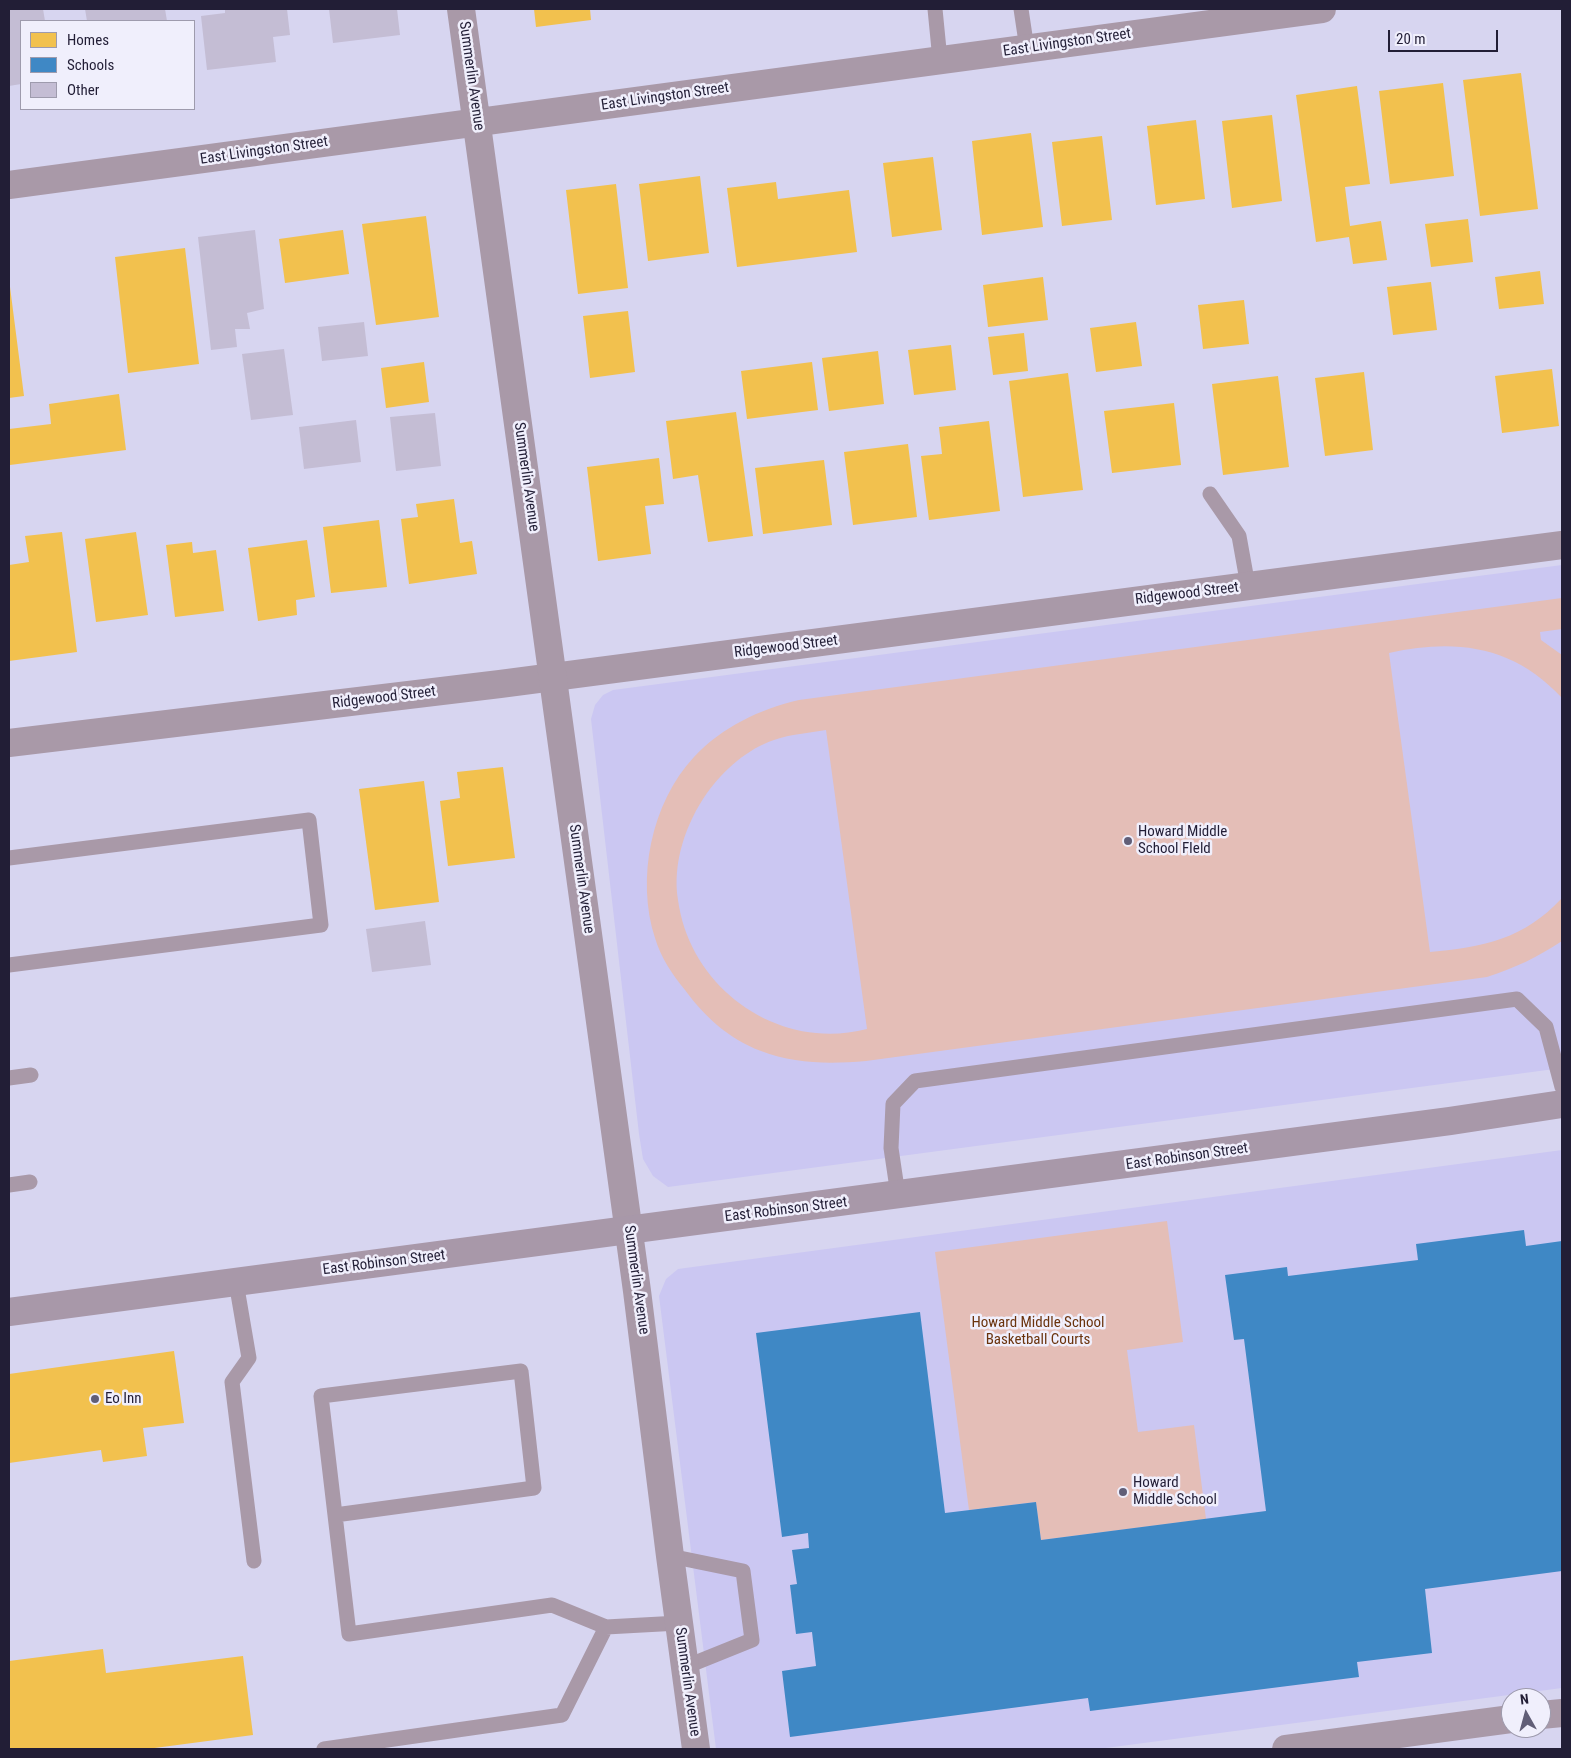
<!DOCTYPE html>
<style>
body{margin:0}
#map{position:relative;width:1571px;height:1758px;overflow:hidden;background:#d7d5f0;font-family:"Roboto Condensed",sans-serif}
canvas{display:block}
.frame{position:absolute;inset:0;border:10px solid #221e36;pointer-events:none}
.legend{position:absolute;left:20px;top:20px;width:175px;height:90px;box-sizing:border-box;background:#f0effc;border:1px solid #9e9bad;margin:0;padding:6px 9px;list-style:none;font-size:15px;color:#221e36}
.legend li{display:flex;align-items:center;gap:10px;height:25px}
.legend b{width:25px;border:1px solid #9e9bad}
.north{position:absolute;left:1501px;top:1688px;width:50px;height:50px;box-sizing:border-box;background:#f0effc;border:1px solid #9e9bad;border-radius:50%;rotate:353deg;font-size:14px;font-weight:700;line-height:20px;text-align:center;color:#221e36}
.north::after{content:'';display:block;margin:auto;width:18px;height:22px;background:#615e77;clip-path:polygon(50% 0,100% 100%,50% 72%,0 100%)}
.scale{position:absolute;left:1388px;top:30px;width:110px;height:22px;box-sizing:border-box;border:2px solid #221e36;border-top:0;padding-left:6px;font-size:15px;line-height:18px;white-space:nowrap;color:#221e36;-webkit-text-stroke:4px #f0effc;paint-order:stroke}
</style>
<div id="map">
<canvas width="1571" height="1758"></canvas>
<div class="frame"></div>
<ul class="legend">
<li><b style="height:14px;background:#f2c14e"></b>Homes</li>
<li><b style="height:14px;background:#3f88c5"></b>Schools</li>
<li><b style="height:14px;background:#c4bdd4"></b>Other</li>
</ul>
<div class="north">N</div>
<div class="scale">20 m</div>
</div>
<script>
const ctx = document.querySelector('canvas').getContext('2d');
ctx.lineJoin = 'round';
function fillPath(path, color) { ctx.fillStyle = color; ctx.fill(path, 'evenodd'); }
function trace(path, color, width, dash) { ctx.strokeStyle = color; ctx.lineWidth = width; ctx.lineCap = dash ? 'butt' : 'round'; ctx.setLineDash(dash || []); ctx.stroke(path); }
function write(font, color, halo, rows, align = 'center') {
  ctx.font = font + ' "Roboto Condensed",sans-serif'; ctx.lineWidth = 5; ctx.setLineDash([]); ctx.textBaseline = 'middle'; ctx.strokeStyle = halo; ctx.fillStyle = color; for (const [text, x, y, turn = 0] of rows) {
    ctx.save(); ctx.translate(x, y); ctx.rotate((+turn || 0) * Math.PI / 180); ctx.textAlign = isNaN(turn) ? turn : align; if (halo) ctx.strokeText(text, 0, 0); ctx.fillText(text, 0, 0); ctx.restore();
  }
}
const built = new Path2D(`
 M1562,565V1068L668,1187L653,1176L643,1159L639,1134L591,719L595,705L603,695L613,690Z
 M1562,1150V1688L1098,1749H716L659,1296L666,1279L678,1269Z`);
const green = new Path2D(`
 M1562,598V629L1540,632L1541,640L1562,655V698C1514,646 1456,638 1389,653L1430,952C1484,947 1524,939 1562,898V941C1538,957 1515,968 1487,977L866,1061C830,1064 794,1064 761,1051C729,1039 705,1017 685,990C672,974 661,958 655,938C636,879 651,803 694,757C722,727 760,709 799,700ZM826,730L867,1029C779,1052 690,989 678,900C672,863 686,823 707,793C724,770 747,749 774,740C791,734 809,733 826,730Z
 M1167,1221L1183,1342L1127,1350L1138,1432L1194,1425L1206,1519L1041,1540L1036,1502L969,1510L935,1252Z`);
const homes = new Path2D(`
 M534,9H590L591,20L536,27Z
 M1521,73L1538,209L1480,216L1463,80Z
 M1443,83L1454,176L1390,184L1379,91Z
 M1357,86L1370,184L1345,187L1350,226L1381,221L1387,260L1353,264L1349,237L1316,242L1296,95Z
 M1272,115L1282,201L1232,208L1222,121Z
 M1196,120L1205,199L1156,205L1147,126Z
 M1031,133L1043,227L982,235L972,141Z
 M1102,136L1112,220L1062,226L1052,142Z
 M933,157L942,230L892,237L883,163Z
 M700,176L709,253L648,261L639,184Z
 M776,182L778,199L849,190L857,252L737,267L727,188Z
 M616,184L628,288L578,294L566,190Z
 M426,216L439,317L376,325L362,224Z
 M1468,219L1473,262L1431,267L1425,224Z
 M343,230L349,274L285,283L279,239Z
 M185,248L199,364L128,373L115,257Z
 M1540,271L1544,304L1499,309L1495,277Z
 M1043,277L1048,320L988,327L983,285Z
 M9,279L24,396L9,398Z
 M1431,282L1437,330L1393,335L1387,287Z
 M1244,300L1249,344L1203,349L1198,305Z
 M628,311L635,372L590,378L583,316Z
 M1136,322L1142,366L1096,372L1090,328Z
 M1024,333L1028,371L993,375L988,337Z
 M951,345L956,390L914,395L908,350Z
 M878,351L884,404L829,411L822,358Z
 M424,362L429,402L386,408L381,368Z
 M812,362L818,410L747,419L741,371Z
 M1552,369L1559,426L1502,433L1495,376Z
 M1364,372L1373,450L1325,456L1315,378Z
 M1068,373L1083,490L1023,497L1009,381Z
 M1278,376L1289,467L1223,475L1212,384Z
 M119,394L126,450L10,465L9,429L51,424L49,404Z
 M1174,403L1181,465L1112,473L1104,411Z
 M736,412L753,536L708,542L698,475L673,479L666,421Z
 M989,421L1000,511L929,520L921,456L942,454L939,427Z
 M908,444L917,517L853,525L844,452Z
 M659,458L664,504L645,506L651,554L598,561L587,467Z
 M824,460L832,525L763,534L755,468Z
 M454,499L460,543L472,541L477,574L409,584L401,519L418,517L416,504Z
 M379,520L387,587L331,593L323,527Z
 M62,532L77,652L9,661V565L29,562L25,536Z
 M136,532L148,615L96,622L85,539Z
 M307,540L315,597L296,600L297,615L258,621L248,548Z
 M192,542L193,553L216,550L224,611L175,617L166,545Z
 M503,767L515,858L448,866L440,801L460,798L457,772Z
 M424,781L439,902L375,910L359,789Z
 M174,1351L184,1423L143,1428L147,1456L103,1462L101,1450L9,1463V1374Z
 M103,1649L106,1673L243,1656L253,1735L147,1749H9V1661Z`);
const schools = new Path2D(`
 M1524,1230L1526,1246L1562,1241V1571L1425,1589L1432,1653L1357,1662L1359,1677L1090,1711L1088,1698L790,1737L782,1671L816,1666L812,1632L796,1634L790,1585L797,1584L792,1550L809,1548L808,1533L782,1537L756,1333L920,1312L945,1513L1036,1502L1041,1540L1266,1511L1244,1339L1234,1340L1225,1275L1287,1267L1288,1276L1418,1260L1416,1244Z`);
const building = new Path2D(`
 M9,9H43L45,21H21V84L9,86Z
 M85,9H165L167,21H87Z
 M225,9H287L290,35L273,37L276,62L207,70L201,16L225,13Z
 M329,9H397L400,35L333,43Z
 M255,230L264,309L247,313L250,329H235L237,347L211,350L198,237Z
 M364,322L368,356L322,361L318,327Z
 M284,349L293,415L251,420L242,354Z
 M435,413L441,466L396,471L390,417Z
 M356,420L361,462L304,469L299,427Z
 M425,921L431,965L372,972L366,929Z`);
const service = new Path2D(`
 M935,9L940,60
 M1021,9L1027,49
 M1210,494L1239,536L1248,586
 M9,858L309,820L321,925L9,965
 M9,1078L31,1075
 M9,1185L30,1182
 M898,1195L891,1148L893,1104L915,1081L1517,999L1546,1027L1562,1087
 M236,1282L249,1358L232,1382L254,1561
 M335,1515L534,1488L521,1371L321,1396L349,1634L552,1605L606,1627
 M670,1556L743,1571L752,1640L685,1667
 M324,1749L373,1742
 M374,1749L373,1742L562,1715L606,1627L679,1623`);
const minor = new Path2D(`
 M9,743L500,684L1562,545
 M1541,1715L1562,1713
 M1286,1749L1511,1719`);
const tertiary = new Path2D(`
 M461,9L637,1291L670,1556L696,1749
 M9,185L1322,9`);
const secondary = new Path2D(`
 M9,1312L1450,1121L1562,1104`);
const markers = [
 [1128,841,5,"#615e77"],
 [95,1399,5,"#615e77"],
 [1123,1492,5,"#615e77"]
];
const streetNames = [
 ["East Livingston Street",1067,43,-8],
 ["Summerlin Avenue",471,76,82],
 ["East Livingston Street",665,97,-8],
 ["East Livingston Street",264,151,-8],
 ["Summerlin Avenue",526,477,82],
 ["Ridgewood Street",1187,594,-7],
 ["Ridgewood Street",786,647,-7],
 ["Ridgewood Street",384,698,-7],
 ["Summerlin Avenue",581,879,82],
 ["East Robinson Street",1187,1157,-8],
 ["East Robinson Street",786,1210,-7],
 ["East Robinson Street",384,1263,-7],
 ["Summerlin Avenue",636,1280,82],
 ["Summerlin Avenue",687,1682,82]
];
const poiNames = [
 ["Howard Middle",1138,832],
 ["School FIeld",1138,849],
 ["Eo Inn",105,1399],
 ["Howard",1133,1483],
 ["Middle School",1133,1500]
];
const parkNames = [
 ["Howard Middle School",1038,1323],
 ["Basketball Courts",1038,1340]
];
fillPath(built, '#cbc7f2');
fillPath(green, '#e4beb7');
fillPath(homes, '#f2c14e');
fillPath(schools, '#3f88c5');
fillPath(building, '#c4bdd4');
trace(service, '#a999a8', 15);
trace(minor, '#a999a8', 28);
trace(tertiary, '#a999a8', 28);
trace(secondary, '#a898a9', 28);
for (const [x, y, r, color] of markers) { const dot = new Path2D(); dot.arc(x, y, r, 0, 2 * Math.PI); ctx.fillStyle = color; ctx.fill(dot); trace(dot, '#f0effc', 2); }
write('15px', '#221e36', '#f0effc', streetNames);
write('15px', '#221e36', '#f0effc', poiNames, 'left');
write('15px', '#6a330d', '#f0effc', parkNames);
</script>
